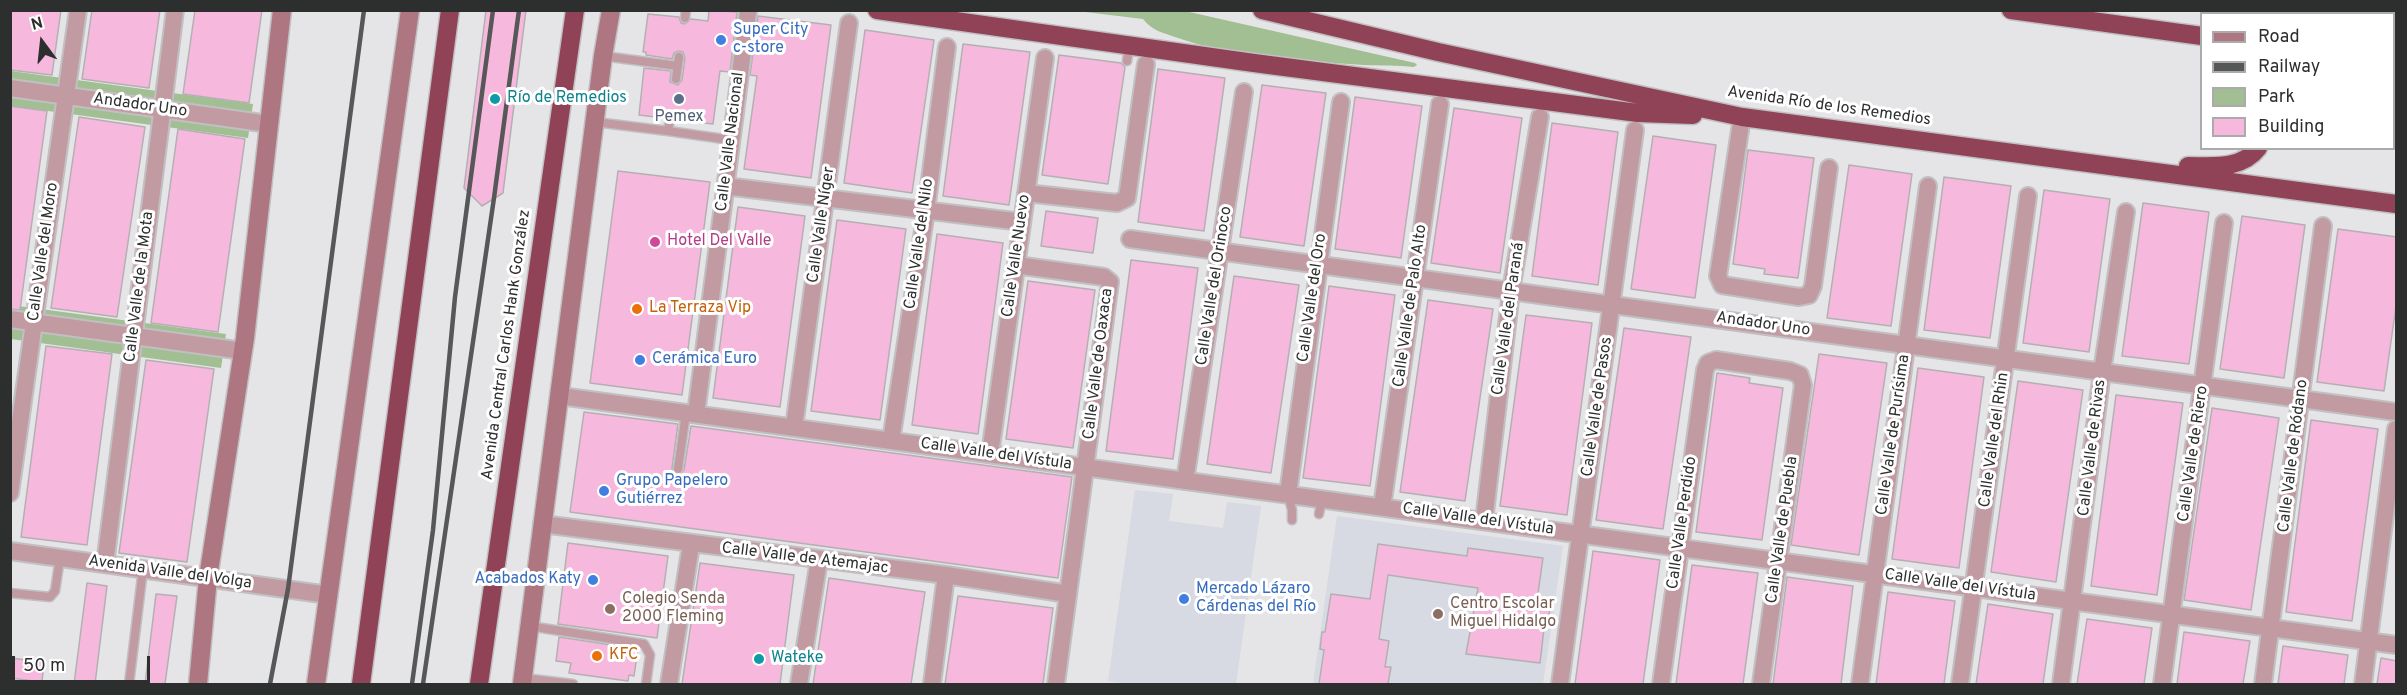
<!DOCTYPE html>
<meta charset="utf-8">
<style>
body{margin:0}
#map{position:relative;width:2407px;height:695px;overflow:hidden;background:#e5e5e7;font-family:Overpass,sans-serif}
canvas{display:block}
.frame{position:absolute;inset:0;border:12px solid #2d2e2e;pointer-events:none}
.legend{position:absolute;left:2200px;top:12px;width:195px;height:138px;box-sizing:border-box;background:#fff;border:2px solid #ababab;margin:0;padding:8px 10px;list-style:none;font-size:18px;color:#2d2e2e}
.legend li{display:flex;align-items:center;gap:12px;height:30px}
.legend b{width:30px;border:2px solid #ababab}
.north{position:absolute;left:12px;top:12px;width:60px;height:60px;-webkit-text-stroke:4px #fff;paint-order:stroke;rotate:345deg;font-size:16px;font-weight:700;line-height:24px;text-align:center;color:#2d2e2e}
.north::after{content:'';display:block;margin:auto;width:21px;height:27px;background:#2d2e2e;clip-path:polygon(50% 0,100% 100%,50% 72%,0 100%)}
.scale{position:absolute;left:12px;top:656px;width:138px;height:27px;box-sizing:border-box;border:3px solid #2d2e2e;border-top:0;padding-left:8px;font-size:18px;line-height:21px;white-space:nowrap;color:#2d2e2e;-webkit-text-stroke:4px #fff;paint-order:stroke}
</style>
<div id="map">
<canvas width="2407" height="695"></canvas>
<div class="frame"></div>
<ul class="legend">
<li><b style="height:8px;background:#ae7681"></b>Road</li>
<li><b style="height:8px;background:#565757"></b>Railway</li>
<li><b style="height:16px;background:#a1bf92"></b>Park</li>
<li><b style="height:16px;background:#f6b8dd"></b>Building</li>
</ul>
<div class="north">N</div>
<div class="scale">50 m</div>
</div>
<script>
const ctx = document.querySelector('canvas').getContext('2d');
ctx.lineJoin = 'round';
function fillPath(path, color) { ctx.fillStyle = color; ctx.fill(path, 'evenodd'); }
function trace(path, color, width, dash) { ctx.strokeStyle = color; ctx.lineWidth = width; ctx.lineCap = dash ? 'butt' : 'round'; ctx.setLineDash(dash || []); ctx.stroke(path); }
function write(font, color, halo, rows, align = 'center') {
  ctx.font = font + ' Overpass,sans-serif'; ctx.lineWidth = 6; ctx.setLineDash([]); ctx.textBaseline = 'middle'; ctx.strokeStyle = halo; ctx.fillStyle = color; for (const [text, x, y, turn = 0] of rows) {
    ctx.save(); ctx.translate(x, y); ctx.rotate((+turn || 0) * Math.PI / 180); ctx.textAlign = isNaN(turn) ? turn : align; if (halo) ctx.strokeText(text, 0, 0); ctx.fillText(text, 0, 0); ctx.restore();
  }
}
const built = new Path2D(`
 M1135,490L1173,494L1169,521L1223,528L1227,502L1261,506L1236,684H1131L1108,681Z
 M1337,516L1563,546L1543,684H1313Z`);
const green = new Path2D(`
 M1077,11H1185L1415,63L1417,65L1414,67C1397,65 1381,66 1364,65C1303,61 1235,58 1178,38C1164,33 1152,31 1143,19Z
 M11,71L253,104L248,138L11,106Z
 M11,305L226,334L221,368L11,339Z`);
const building = new Path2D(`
 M10,10H61L52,75L10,70Z
 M92,10H160L149,88L82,79Z
 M195,10H262L249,103L183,94Z
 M486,10H526L503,193L482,206L464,188Z
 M709,10L737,12L730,72L720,71L713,124L676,120L674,115L670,113L664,118L639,115L644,68L671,71L670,82L678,85L682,80L685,58L683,52L679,51L674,53L672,59L646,55V52H643L648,14L679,17L681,23L685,24L691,19L708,21Z
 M758,16L831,25L811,178L744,169L757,76L750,75Z
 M865,30L934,40L912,193L844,183Z
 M963,44L1030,52L1009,205L943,196Z
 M1059,55L1121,63L1125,67L1108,184L1042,175Z
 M1158,69L1225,78L1204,231L1138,222Z
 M1262,85L1326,93L1304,246L1240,237Z
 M1355,97L1422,106L1401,258L1335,249Z
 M10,106L47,111L20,310L10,309Z
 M1454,108L1522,118L1500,273L1431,263Z
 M79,117L145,127L117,317L51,308Z
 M1552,123L1618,132L1598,285L1532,276Z
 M178,129L245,139L218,332L151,323Z
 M1653,136L1716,145L1695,298L1631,289Z
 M1748,150L1814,158L1798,278L1764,274L1765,269L1733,264Z
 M1849,165L1912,174L1891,326L1827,318Z
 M618,171L710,182L682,395L590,383Z
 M1944,177L2011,186L1990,338L1924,330Z
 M2044,190L2110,199L2089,352L2023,343Z
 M2143,203L2209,212L2189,364L2122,356Z
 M738,207L805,216L780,407L713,398Z
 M1046,211L1098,218L1093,253L1041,246Z
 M2242,216L2305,225L2284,378L2220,369Z
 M837,220L906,229L880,420L811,411Z
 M2338,229L2397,237V299L2384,391L2317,382Z
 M937,234L1003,243L978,434L912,425Z
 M1131,260L1198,268L1173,459L1106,451Z
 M1234,276L1299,285L1271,473L1207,464Z
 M1028,281L1095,290L1073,448L1006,439Z
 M1329,286L1395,295L1370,486L1303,478Z
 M1428,300L1493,309L1465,501L1400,492Z
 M1526,315L1592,323L1567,515L1500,506Z
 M1624,328L1691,337L1663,529L1596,520Z
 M46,346L112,354L87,545L21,537Z
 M1819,354L1887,363L1859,555L1791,545Z
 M146,360L214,369L187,562L119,553Z
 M1918,368L1984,377L1959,568L1892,559Z
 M1717,373L1750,378L1749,383L1783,388L1762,540L1696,532Z
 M2018,381L2083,390L2056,582L1991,572Z
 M2116,395L2183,403L2157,595L2091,586Z
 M2212,408L2279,418L2251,610L2184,600Z
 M584,412L678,424L672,468L674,474L678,475L684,470L691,426L1072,477L1058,578L570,512Z
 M2311,420L2378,429L2352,621L2286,612Z
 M568,543L668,556L657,638L558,624Z
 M1378,544L1467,556L1468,548L1543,558L1537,600L1551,602L1548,620H1545L1540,663L1466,654L1478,588L1388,575L1379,639L1389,641L1385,667H1391L1388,684H1319L1324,650L1320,649L1322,632H1325L1331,594L1370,599Z
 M1593,551L1660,560L1643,684H1575Z
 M700,563L794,575L780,684H682Z
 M1692,565L1758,573L1743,684H1676Z
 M1787,577L1853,586L1841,684H1773Z
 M829,578L925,592L911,684H813Z
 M87,583L107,586L95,684H74Z
 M1888,592L1955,601L1944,684H1876Z
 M156,594L177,596L165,684H145Z
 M958,596L1053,608L1043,684H945Z
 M1988,604L2053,614L2043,684H1976Z
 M2087,619L2152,628L2144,684H2077Z
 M2184,632L2250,641L2243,684H2177Z
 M559,637L638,649L634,676L629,675L628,681L569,673L571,663L556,661Z
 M2283,646L2348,655L2344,684H2278Z
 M10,658L44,662L42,682L10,678Z
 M2381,658L2397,661V684H2377Z`);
const lane = new Path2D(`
 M685,18L686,10
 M603,56L678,66
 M1127,61L1129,46
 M676,79L679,57
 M595,122L668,131L670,119
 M668,131L731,140
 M678,469L686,413
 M1288,494L1292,510V520
 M1319,514L1322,499
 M10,593L50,597L55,591L60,558
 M529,626L644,644L650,655L646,684
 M523,678L573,684
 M129,684L143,569`);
const street = new Path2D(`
 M10,88L269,124
 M1742,117L1718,276L1722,285L1799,297L1809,295L1813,286L1829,168
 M725,186L1022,222
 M1026,193L1117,203L1127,198L1146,64
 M1130,239L2396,412
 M1016,265L1104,277L1110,282L1056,684
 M10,319L243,351
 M560,396L2396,645
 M696,414L748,12
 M794,427L849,23
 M891,441L926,211L947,47
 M990,454L1045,58
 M1185,481L1244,92
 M10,493L78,10
 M1288,494L1341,102
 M1382,507L1440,104
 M1484,521L1511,291L1540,117
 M542,524L946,575L1068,594
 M10,551L329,595
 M105,564L175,10
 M669,684L691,545
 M799,684L819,560
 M932,684L946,575
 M1560,684L1635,130
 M1661,684L1705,370L1708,363L1716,360L1790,371L1800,375L1803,385L1761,684
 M1860,684L1928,186
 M1960,684L2028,196
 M2061,684L2102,372L2126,212
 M2162,684L2224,223
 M2263,684L2323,226
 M2363,684L2396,429`);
const secondary = new Path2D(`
 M198,684L208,578L245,338L282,10
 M316,684L410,10
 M522,684L603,56L611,10`);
const highway = new Path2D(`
 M877,10L1254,63L1638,113L1693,115
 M1262,10L1438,52L1742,117L2396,204
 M2011,10L2202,36
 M2394,61H2396
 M2188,166C2213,166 2241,170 2258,148
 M361,684L450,10
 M479,684L575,10`);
const rail = new Path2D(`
 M270,684L288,589L364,10
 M412,684L433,530L455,297L493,10
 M423,684L494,198L519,10`);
const markers = [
 [721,40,6,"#3f7fe0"],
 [495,99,6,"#0f9aa8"],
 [679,99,6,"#5c6f8a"],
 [655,242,6,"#d1479c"],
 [637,309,6,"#e8710a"],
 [640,360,6,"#3f7fe0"],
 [604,491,6,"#3f7fe0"],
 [593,580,6,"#3f7fe0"],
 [1184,599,6,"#3f7fe0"],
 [610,609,6,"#8d6e63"],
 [1438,614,6,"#8d6e63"],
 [597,656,6,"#e8710a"],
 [759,659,6,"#0f9aa8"]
];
const shopNames = [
 ["Super City",733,31],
 ["c-store",733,49],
 ["Cerámica Euro",652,360],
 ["Grupo Papelero",616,482],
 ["Gutiérrez",616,500],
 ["Acabados Katy",581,580,"right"],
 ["Mercado Lázaro",1196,590],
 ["Cárdenas del Río",1196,608]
];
const cultureNames = [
 ["Río de Remedios",507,99],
 ["Wateke",771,659]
];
const streetNames = [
 ["Andador Uno",140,106,8],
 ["Avenida Río de los Remedios",1829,107,8],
 ["Calle Valle Nacional",731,142,-83],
 ["Calle Valle Níger",822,225,-82],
 ["Calle Valle del Nilo",920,244,-82],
 ["Calle Valle del Moro",44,252,-82],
 ["Calle Valle Nuevo",1017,256,-82],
 ["Calle Valle del Orinoco",1215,286,-81],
 ["Calle Valle de la Mota",140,287,-83],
 ["Calle Valle del Oro",1313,298,-82],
 ["Calle Valle de Palo Alto",1411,306,-82],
 ["Calle Valle del Paraná",1509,319,-82],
 ["Andador Uno",1763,325,8],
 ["Avenida Central Carlos Hank González",507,345,-82],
 ["Calle Valle de Oaxaca",1099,364,-83],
 ["Calle Valle de Pasos",1598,407,-82],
 ["Calle Valle de Purísima",1894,435,-82],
 ["Calle Valle del Rhin",1995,440,-82],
 ["Calle Valle de Rivas",2093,448,-83],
 ["Calle Valle de Riero",2194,454,-82],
 ["Calle Valle del Vístula",996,455,8],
 ["Calle Valle de Ródano",2294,456,-83],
 ["Calle Valle del Vístula",1478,520,8],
 ["Calle Valle Perdido",1683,523,-82],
 ["Calle Valle de Puebla",1783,530,-82],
 ["Calle Valle de Atemajac",805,559,7],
 ["Avenida Valle del Volga",170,573,8],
 ["Calle Valle del Vístula",1960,586,8]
];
const serviceNames = [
 ["Pemex",679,118]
];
const hotelNames = [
 ["Hotel Del Valle",667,242]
];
const foodNames = [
 ["La Terraza Vip",649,309],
 ["KFC",609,656]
];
const educationNames = [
 ["Colegio Senda",622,600],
 ["2000 Fleming",622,618],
 ["Centro Escolar",1450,605],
 ["Miguel Hidalgo",1450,623]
];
fillPath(built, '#d7d9e3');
fillPath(green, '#a1bf92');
fillPath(building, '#f6b8dd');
trace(building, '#b3b0b2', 1.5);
trace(lane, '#c0c0c2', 11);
trace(street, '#c0c0c2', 20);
trace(secondary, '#c0c0c2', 21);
trace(highway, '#c0c0c2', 21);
trace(lane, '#c29aa2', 8);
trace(street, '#c29aa2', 16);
trace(secondary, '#ae7681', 18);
trace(highway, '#904256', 18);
trace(rail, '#565757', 4.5);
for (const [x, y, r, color] of markers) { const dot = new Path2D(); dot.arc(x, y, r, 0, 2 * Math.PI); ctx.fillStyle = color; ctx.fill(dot); trace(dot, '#fff', 2); }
write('16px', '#366cbe', '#fff', shopNames, 'left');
write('16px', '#0d838f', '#fff', cultureNames, 'left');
write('16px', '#2d2e2e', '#fff', streetNames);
write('16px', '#4e5e75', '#fff', serviceNames);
write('16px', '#b23c85', '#fff', hotelNames, 'left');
write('16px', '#c56008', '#fff', foodNames, 'left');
write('16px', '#785e54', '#fff', educationNames, 'left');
</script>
